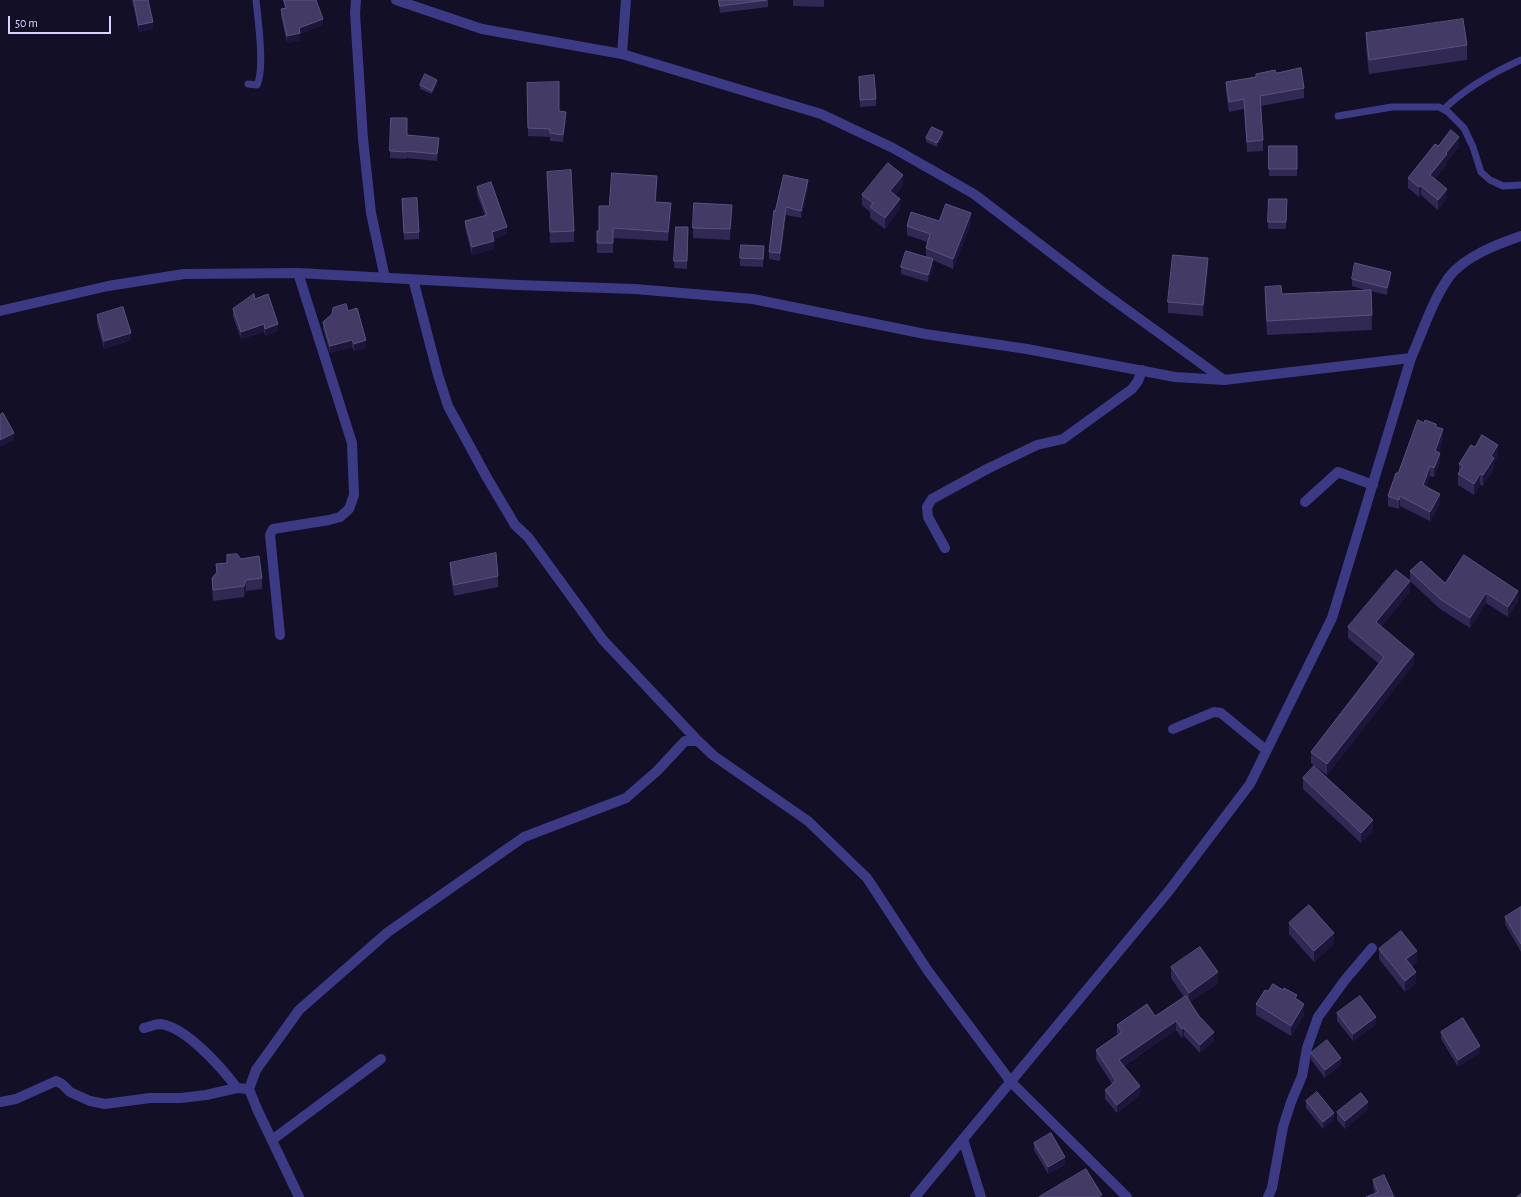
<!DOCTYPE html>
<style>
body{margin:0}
#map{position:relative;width:1521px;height:1197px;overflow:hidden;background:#130f26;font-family:"Alegreya Sans",sans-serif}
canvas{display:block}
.scale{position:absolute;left:8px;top:16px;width:103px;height:18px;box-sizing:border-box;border:2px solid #d9d4ff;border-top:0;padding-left:5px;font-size:12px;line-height:14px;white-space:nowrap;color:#d9d4ff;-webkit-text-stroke:3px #130f26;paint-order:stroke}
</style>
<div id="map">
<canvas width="1521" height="1197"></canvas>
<div class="scale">50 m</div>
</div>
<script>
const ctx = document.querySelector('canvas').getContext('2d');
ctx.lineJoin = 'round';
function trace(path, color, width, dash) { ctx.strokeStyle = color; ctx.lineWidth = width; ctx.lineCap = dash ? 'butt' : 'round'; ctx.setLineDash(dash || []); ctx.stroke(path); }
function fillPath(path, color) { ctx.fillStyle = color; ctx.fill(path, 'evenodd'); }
const service = new Path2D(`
 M248,84L257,85C265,69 258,20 256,0
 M1444,109C1466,88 1492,73 1521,60
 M1338,116L1392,107H1439L1448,112L1464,128L1473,147L1481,172L1490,180L1503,186L1521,185`);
const minor = new Path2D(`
 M356,0L355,13L363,139L371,213L385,278
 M622,54L626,0
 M413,279L438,375L448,406L486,476L515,525L528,537L603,640L698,741
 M0,311L108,286L184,274L298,273L517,285L635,289L753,299L925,334L1027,349L1175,377L1224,380
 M1305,502L1338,472L1373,485
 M945,548L928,517L927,507L932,499L987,469L1037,445L1063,439L1132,389L1138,381L1142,370
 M280,635L270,535L273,529L329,520L340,517L349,509L354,495L352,443L298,273
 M1173,729L1214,712L1221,713L1266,750
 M144,1028C149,1027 155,1024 160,1024C185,1026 222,1068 237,1088
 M0,1102L16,1099L56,1081L62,1084L70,1092L90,1101L105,1104L150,1098H181L206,1095L237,1088L249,1089
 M963,1139L981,1197
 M272,1140L381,1059
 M299,1197L257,1109L249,1089L256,1070L299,1010L388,932L524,837L626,798L657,771L685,741H698L714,756L808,821L867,878L928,971L1011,1082L1127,1197
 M915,1197L1168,892L1250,784L1332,618L1411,358
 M1268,1197L1272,1188L1283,1127L1291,1102L1302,1076L1307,1048L1318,1017L1345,980L1372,948`);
const tertiary = new Path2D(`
 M396,0L482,29L622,54L821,114L893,148L974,194L1101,291L1224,380L1411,358C1423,331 1432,301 1449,277C1465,256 1498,244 1521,236`);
const wall = new Path2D(`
 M132,0H148L153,29L139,32Z
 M283,0H316L323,25L300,34V40L287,43L281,16V9L285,8Z
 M718,0H768V7L720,13Z
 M793,0H824V7L793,6Z
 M1366,33L1467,45V60L1369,74L1366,47Z
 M1276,73L1304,88V98L1261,106L1263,140V151L1247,152L1244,109L1229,112L1226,92V82L1256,77V74Z
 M859,77L876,99V106L860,107Z
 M437,83L432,94L420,89V85Z
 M527,83L559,111L566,119L563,142L550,141V137L528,136Z
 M407,135L439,145L437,161L406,158V159L390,158V151Z
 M943,136L937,147L926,142V138Z
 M1269,146H1297V176H1269Z
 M1438,146L1459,147L1447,161V164L1435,179L1447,198L1438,210L1421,195L1419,197L1408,188V178Z
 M547,172L574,231V242L550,243Z
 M903,185L895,195L900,209L885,229L870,218V212L862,205V195Z
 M657,186L656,202L671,213L668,241L613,238V253H597V231H599L609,206Z
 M477,187L507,234L493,239L494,249L472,255L465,228V221L485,216L477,194Z
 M808,188L801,218L786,215L780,261L769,259V252L775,211Z
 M402,199L419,232V239L404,240Z
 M1269,199H1287L1286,229H1268Z
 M732,216L730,240L693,238V228Z
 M939,221L971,223L953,269L933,260V267L928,282L901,274V267L926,257V248L927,242L907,235V226Z
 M688,227L687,269L674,268V261Z
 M764,253L763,267L740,266V258Z
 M1208,269L1203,316L1168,313V302Z
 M1352,279H1391L1387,295L1371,291L1372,330L1267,335L1265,301V287L1282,294L1365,290L1352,286Z
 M255,299L278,331L265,336L264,332L241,339L233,317V309Z
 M348,311L366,348L354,351L352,347L330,353L323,329V322Z
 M97,315L131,340L104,349L97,323Z
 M1436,427L1443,439L1438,452L1440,462L1434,477L1430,476L1426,487L1440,504L1430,521L1400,506L1399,509L1388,506V496L1398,473Z
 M1475,447L1498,455L1494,463V468L1483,486L1480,485L1474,495L1458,485V474L1459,473V464Z
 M227,555L241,559L262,578V589L246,591L244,597L213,601L212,589V578L216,573V564L227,563Z
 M450,563L498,576V587L454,596L450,574Z
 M1410,571L1445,583L1518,601L1508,617L1486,603L1470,628L1440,609L1410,581Z
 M1410,592L1381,627L1414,664L1327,775L1311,763V752L1379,664L1348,638V627Z
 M1303,778L1373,831L1361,843L1303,789Z
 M1521,907V952L1505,924V917Z
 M1289,923L1334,944L1314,962L1289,934Z
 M1379,949L1417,962L1412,966L1416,983L1405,992L1379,959Z
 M1171,967L1218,983L1190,1002L1214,1041L1200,1053L1184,1036L1182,1038L1176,1030L1124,1066L1140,1095L1117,1113L1105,1099V1090L1112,1084L1096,1059V1050L1118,1035L1117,1033V1025L1155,1016L1184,997L1171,978Z
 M1268,991L1297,999L1304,1015L1291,1036L1256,1015V1004Z
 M1337,1013L1376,1024L1353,1041L1337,1021Z
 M1441,1032L1480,1053L1458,1067L1441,1039Z
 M1311,1053L1341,1065L1325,1078L1311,1060Z
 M1306,1101L1334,1120L1323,1129L1306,1108Z
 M1368,1109L1345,1129L1337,1120V1112Z
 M1034,1143L1065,1165L1048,1174L1034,1150Z
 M1373,1180L1394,1197L1375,1193L1373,1187Z`);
const shadedWall = new Path2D(`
 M323,19V25L300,34V40L287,43V36L299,28Z
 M153,22V29L139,32V25Z
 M437,80V83L432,94V91Z
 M566,112V119L563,142V135Z
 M943,132V136L937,147V143Z
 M1459,137V147L1447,161V164L1430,185V175L1446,153Z
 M439,138V145L437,161V154Z
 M903,175V185L890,201V191Z
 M657,176V186L655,211V202Z
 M808,180V188L801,218V211Z
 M1421,186V195L1419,197V187Z
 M1447,189V198L1438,210V200Z
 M900,199V209L885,229V218Z
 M671,203V213L668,241V232Z
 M732,205V216L730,240V229Z
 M786,207V215L780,261V253Z
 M971,213V223L953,269V259Z
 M507,227V234L492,239V232Z
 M494,241V249L472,255V247Z
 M1208,258V269L1203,316V305Z
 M933,259V267L928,282V275Z
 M1391,272V279L1387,295V288Z
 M264,324V332L241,339V332Z
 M278,324V331L265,336V329Z
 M131,333V340L104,349V341Z
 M352,340V347L330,353V346Z
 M366,340V348L354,351V344Z
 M1443,429V439L1435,461V451Z
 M14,433V440L0,447V440Z
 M1498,445V455L1494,463V468L1483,486V475L1491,456Z
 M1440,453V462L1434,477V468Z
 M1430,466V476L1423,495V485Z
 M1480,474V485L1474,495V484Z
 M1440,494V504L1430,521V512Z
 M1400,496V506L1399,509V500Z
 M246,580V591L244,597V586Z
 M1410,581V592L1376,633V622Z
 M1518,591V601L1508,617V607Z
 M1486,593V603L1470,628V618Z
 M1414,654V664L1327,775V764Z
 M1373,820V831L1361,843V833Z
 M1334,933V944L1314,962V951Z
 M1417,951V962L1406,970V959Z
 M1218,972V983L1189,1003V993Z
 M1416,972V983L1405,992V981Z
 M1304,1004V1015L1291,1036V1026Z
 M1376,1017V1024L1353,1041V1034Z
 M1176,1021V1030L1119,1069V1060Z
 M1184,1028V1036L1182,1038V1029Z
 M1214,1032V1041L1200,1053V1045Z
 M1480,1046V1053L1458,1067V1060Z
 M1341,1058V1065L1325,1078V1070Z
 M1140,1086V1095L1117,1113V1105Z
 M1368,1102V1109L1345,1129V1121Z
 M1334,1113V1120L1323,1129V1122Z
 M1065,1157V1165L1048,1174V1167Z`);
const building = new Path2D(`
 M134,0H148L153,22L139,25Z
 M284,0H316L323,19L299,28L300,33L287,36L281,9L286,8Z
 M719,0H767L720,6Z
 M1463,19L1467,45L1369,60L1366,33Z
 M1301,68L1304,88L1260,96L1263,140L1247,142L1244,99L1229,102L1226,82L1256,77V74L1275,70L1276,73Z
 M425,74L437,80L432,91L420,85Z
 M874,75L876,99L860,100L859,77Z
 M559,82V111L566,112L563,135L550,133V129L528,128L527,83Z
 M391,118H407V135L439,138L437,154L406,151V152L390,151Z
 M932,127L943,132L937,143L926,138Z
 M1451,130L1459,137L1446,153L1447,154L1430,175L1447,189L1438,200L1421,186L1419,187L1408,178L1435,144L1438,146Z
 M1269,146H1297V169H1269Z
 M888,163L903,175L890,191L900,199L885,218L870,207L873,203L862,195Z
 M571,170L574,231L550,232L547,172Z
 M612,173L657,176L655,202L671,203L668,232L613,228V243H597V231H599V206H609Z
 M784,175L808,180L801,211L786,207L780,253L769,252L774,210L775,211Z
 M491,182L507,227L492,232L494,241L472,247L465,221L487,215L477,187Z
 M417,198L419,232L404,233L402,199Z
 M1269,199H1287L1286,222H1268Z
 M694,203L732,205L730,229L693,228Z
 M946,204L971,213L953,259L926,248L930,234L907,226L911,212L939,221Z
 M676,227H688L687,261H674Z
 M741,245L764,246L763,259L740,258Z
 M906,251L933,259L928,275L901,267Z
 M1173,255L1208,258L1203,305L1168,302Z
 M1355,263L1391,272L1387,288L1352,279Z
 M1281,286L1282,294L1371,290L1372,315L1267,321L1265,287Z
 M254,294L255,299L268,294L278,324L265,329L264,324L241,332L233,309Z
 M346,304L348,311L357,308L366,340L354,344L352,340L330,346L323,322L332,314L333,308Z
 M123,307L131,333L104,341L97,315Z
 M3,413L14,433L0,440V415Z
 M1418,420L1424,423L1425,420L1436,424V427L1443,429L1435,451L1440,453L1434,468L1430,466L1423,485L1440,494L1430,512L1400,496L1399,500L1388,496L1396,473H1398Z
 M1482,435L1498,445L1491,456L1494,458L1483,475L1480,474L1474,484L1458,474L1463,466L1459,464L1471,445L1475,447Z
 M496,553L498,576L454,585L450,563Z
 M237,554L241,559L259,556L262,578L246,580L244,586L213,590L212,578L217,572L216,564L227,563V555Z
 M1464,555L1518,591L1508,607L1486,593L1470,618L1440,599L1410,571L1421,561L1445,583Z
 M1396,570L1410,581L1376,622L1414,654L1327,764L1311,752L1384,657L1348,627Z
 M1314,766L1373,820L1361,833L1303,778Z
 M1309,905L1334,933L1314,951L1289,923Z
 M1521,907V944L1505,917Z
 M1401,931L1417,951L1406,959L1416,972L1405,981L1379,949Z
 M1200,947L1218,972L1189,993L1171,967Z
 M1273,984L1283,990L1284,988L1297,995L1295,998L1304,1004L1291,1026L1256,1004L1265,990L1268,991Z
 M1186,996L1199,1016L1214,1032L1200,1045L1184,1028L1182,1029L1176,1021L1119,1060L1140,1086L1117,1105L1105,1090L1116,1081L1096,1050L1122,1032L1117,1025L1147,1004L1155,1016Z
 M1360,996L1376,1017L1353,1034L1337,1013Z
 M1463,1018L1480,1046L1458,1060L1441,1032Z
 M1327,1040L1341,1058L1325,1070L1311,1053Z
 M1317,1092L1334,1113L1323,1122L1306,1101Z
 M1361,1093L1368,1102L1345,1121L1337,1112Z
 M1051,1133L1065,1157L1048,1167L1034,1143Z
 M1086,1169L1102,1195L1098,1197H1039Z
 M1384,1175L1394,1197H1366L1378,1192L1373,1180Z
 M1521,1194V1197H1517Z`);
trace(service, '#3d3a85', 7);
trace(minor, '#3d3a85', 10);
trace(tertiary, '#3d3a85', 10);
fillPath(wall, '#312854');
fillPath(shadedWall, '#1d163a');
fillPath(building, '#433a66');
trace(building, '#5a527e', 1);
</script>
